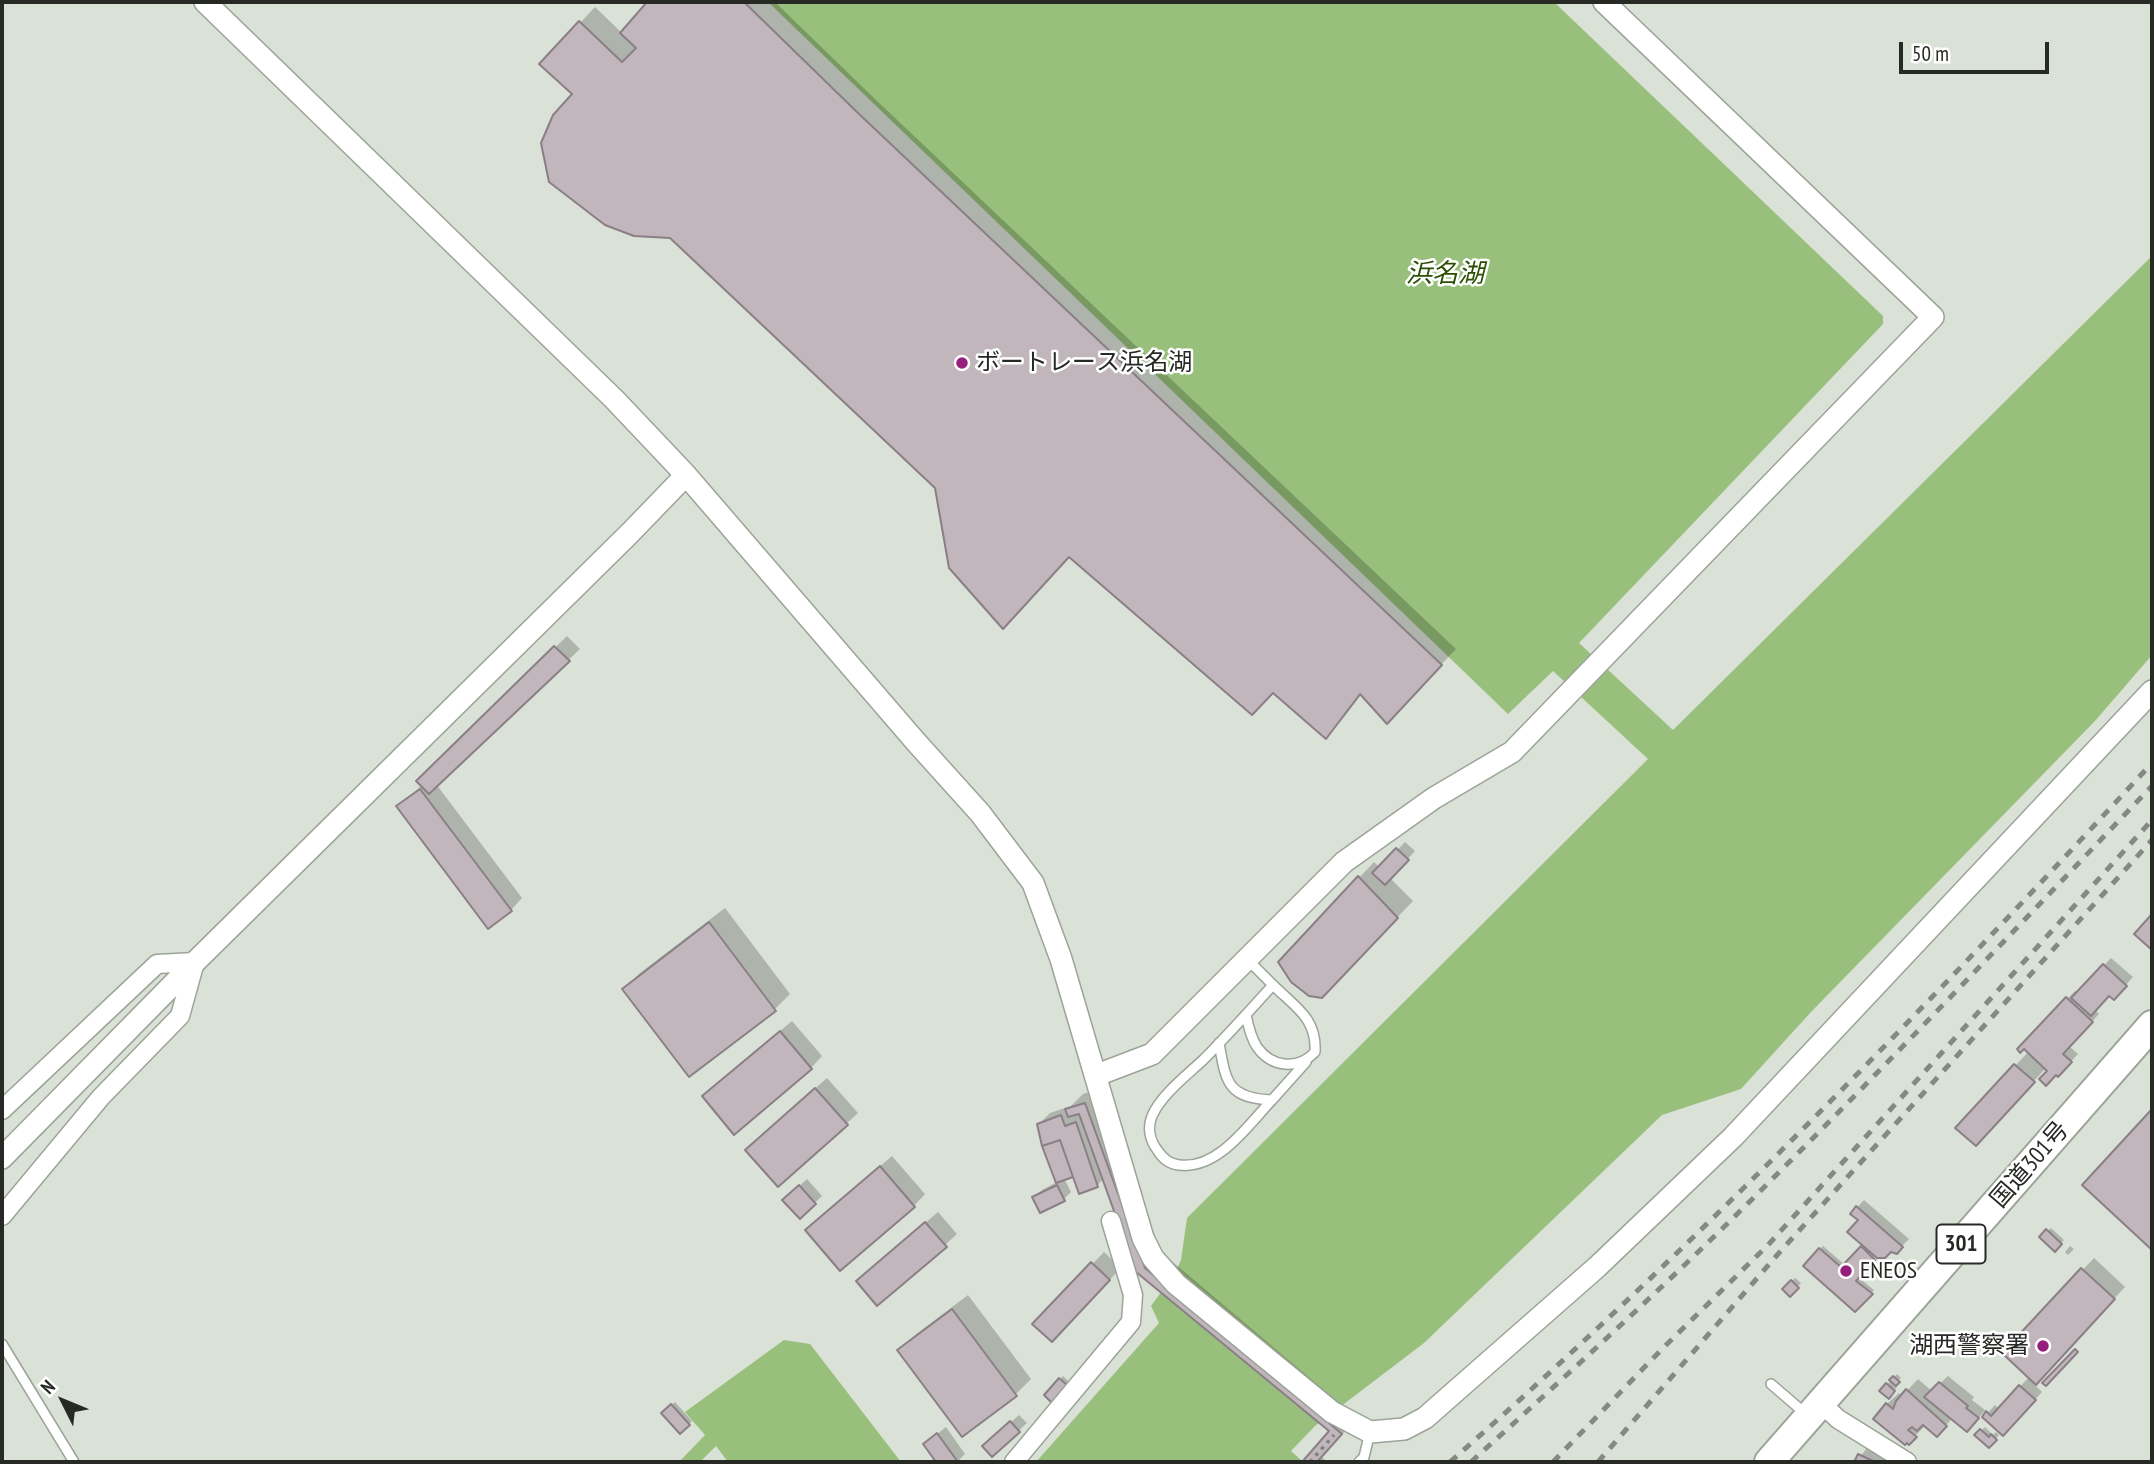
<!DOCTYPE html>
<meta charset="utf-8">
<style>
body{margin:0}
#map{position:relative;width:2154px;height:1464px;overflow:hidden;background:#dae1d6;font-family:"PT Sans Narrow",sans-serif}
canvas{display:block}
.frame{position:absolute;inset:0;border:4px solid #262924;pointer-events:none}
.north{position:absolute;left:28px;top:1366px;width:70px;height:70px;-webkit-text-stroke:5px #fff;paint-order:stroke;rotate:313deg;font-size:19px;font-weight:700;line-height:28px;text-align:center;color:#262924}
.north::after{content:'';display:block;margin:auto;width:24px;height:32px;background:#262924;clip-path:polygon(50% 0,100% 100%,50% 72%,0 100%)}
.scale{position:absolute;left:1899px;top:42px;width:150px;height:32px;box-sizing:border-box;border:4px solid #262924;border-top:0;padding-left:9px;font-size:21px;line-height:24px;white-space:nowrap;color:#262924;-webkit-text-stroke:5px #fff;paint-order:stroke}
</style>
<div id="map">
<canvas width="2154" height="1464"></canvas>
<div class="frame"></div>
<div class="north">N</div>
<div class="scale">50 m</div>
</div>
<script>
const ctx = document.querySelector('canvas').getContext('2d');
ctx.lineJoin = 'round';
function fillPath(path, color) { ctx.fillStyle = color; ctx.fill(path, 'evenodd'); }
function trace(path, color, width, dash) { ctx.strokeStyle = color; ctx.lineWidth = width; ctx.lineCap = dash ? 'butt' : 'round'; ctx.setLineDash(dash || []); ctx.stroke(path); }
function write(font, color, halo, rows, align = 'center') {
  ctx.font = font + ' "PT Sans Narrow","Noto Sans JP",sans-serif'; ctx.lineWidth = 5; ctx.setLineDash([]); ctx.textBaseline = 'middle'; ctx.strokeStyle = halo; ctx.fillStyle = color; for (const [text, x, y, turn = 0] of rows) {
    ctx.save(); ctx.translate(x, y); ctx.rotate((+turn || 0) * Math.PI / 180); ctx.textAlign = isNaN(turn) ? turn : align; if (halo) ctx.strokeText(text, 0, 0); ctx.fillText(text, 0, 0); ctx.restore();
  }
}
const water = new Path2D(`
 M768,2H1554L1883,316V324L1579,643L1673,730L2152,256V655L2095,721L1811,1012L1741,1089L1662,1115L1424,1343L1315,1426L1291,1451L1301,1460L1299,1462H1036L1159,1323L1151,1306L1175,1273L1181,1260L1187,1218L1648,759L1553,671L1508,714Z
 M784,1340L810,1344L901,1462H728L716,1446L700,1462H679L705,1435L685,1412Z`);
const shadow = new Path2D(`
 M650,2H775L874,98L1456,649L1402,706L1362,694L1341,721L1326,737L1274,691L1069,555L937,487L575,94L580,23L595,7L622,33Z
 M567,636L580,649L436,784L522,898L511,910L398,807L422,785L418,781Z
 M1405,842L1415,851L1390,878L1413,901L1337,980L1359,878L1374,862L1380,868Z
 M725,908L790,994L775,1009L690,1075L624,989L640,973Z
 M2111,958L2133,977L2114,998L2110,994L2095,1010L2099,1014L2069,1046L2078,1054L2065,1068L2049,1071L2046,1068L1987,1132L1958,1128L2029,1051L2024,1047L2019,1049L2075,991L2078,993Z
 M792,1021L822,1056L811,1068L716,1085Z
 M827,1078L858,1113L846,1124L759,1138Z
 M1101,1088L1161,1252L1357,1418L1322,1457L1327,1462H1304L1332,1431L1138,1271L1104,1178L1097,1186L1074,1174L1064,1178L1071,1192L1064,1199L1034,1198L1042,1190L1057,1182L1039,1124L1050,1113L1071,1106L1083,1094Z
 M2152,1112V1248L2084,1185Z
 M892,1156L925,1194L914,1206L819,1219Z
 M807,1179L822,1196L800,1217L792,1193Z
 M1864,1200L1909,1239L1896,1252L1891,1250L1877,1255L1858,1277L1874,1290L1855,1310L1806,1266L1823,1246L1845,1265L1865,1245L1860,1220L1852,1213Z
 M938,1212L957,1234L945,1245L870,1270Z
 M2051,1228L2064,1240L2055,1249L2042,1237Z
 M2070,1246L2074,1249L2068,1255L2065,1252Z
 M1104,1252L1121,1268L1052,1340L1035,1324Z
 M2094,1258L2125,1287L2034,1384L2042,1392L2010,1427L1984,1417L1995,1405L1999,1409L2029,1377L2004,1353Z
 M1795,1278L1801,1283L1790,1295L1784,1289Z
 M968,1295L1031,1379L1016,1394L899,1350L915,1335Z
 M1897,1374L1901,1378L1894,1385L1897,1387L1889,1397L1881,1391Z
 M1063,1376L1069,1382L1052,1400L1046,1395Z
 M1948,1376L1974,1397L1972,1400L1985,1410L1977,1420L1953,1418L1937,1434L1926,1425L1909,1442L1887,1404L1899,1393L1902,1396L1918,1379L1932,1391Z
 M675,1402L692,1421L680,1432L663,1413Z
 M1019,1415L1027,1423L992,1455V1439Z
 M946,1427L965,1454L957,1462H939L925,1444Z
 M1985,1427L1993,1435L1996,1432L1999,1435L1989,1446L1977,1435Z
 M1867,1448L1888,1458L1885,1462H1856Z`);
const building = new Path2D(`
 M647,2H744L858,113L1442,665L1387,724L1360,694L1326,739L1273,693L1252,715L1069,557L1003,629L949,568L935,488L670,238L634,236L605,225L549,182L541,143L553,115L572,94L539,64L579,21L622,62L636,48L620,33Z
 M554,646L570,661L429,794L416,781Z
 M420,789L512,911L488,929L396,806Z
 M1396,848L1409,860L1385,885L1372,873Z
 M1358,876L1398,918L1322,998L1309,996L1291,982L1278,962Z
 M2152,914V950L2134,934Z
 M709,922L776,1011L689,1077L622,989Z
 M2103,964L2127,986L2114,1000L2109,996L2091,1016L2071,998Z
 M2066,997L2093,1022L2063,1054L2072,1062L2058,1077L2056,1075L2046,1086L2039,1079L2047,1071L2024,1049L2020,1053L2017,1049Z
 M780,1031L812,1069L734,1135L702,1096Z
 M2014,1064L2035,1082L1976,1146L1955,1128Z
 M815,1088L848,1125L778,1187L745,1150Z
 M1085,1103L1145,1268L1342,1434L1317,1462H1302L1329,1431L1136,1272L1079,1114L1068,1117L1065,1109Z
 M2152,1109V1250L2082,1185Z
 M1061,1115L1065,1126L1076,1122L1098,1187L1079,1194L1060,1140L1042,1146L1037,1124Z
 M1060,1140L1073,1177L1056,1183L1042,1146Z
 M880,1166L915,1207L840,1271L805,1230Z
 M799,1185L816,1204L800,1219L782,1200Z
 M1057,1185L1065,1201L1040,1213L1032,1197Z
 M1856,1206L1903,1247L1897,1254L1891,1252L1885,1258H1877L1847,1232L1858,1220L1850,1214Z
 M925,1222L947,1247L877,1306L856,1281Z
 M2046,1229L2062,1244L2055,1252L2039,1237Z
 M1861,1246L1875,1260L1856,1281L1873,1294L1855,1312L1803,1266L1819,1248L1841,1267Z
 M1091,1262L1110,1280L1052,1342L1032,1324Z
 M2081,1268L2115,1299L2036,1385L2002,1353Z
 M1791,1280L1799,1288L1790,1297L1782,1289Z
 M952,1309L1017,1396L962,1437L897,1350Z
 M2075,1349L2078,1352L2046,1386L2042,1383Z
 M1893,1376L1900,1382L1896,1386L1889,1380Z
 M1059,1378L1068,1386L1052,1403L1044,1395Z
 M1939,1382L1968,1406L1966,1408L1979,1418L1967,1432L1924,1397Z
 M1886,1383L1895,1391L1889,1399L1879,1391Z
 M2019,1385L2036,1400L2003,1436L1982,1417L1986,1411L1991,1416Z
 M1906,1389L1947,1426L1937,1437L1923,1425L1917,1431L1912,1427L1908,1430L1917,1437L1909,1445L1907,1443L1905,1445L1873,1419L1886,1403L1893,1409L1896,1401Z
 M671,1404L690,1425L680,1434L661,1413Z
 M1010,1421L1020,1432L992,1457L982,1446Z
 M1980,1429L1989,1437L1991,1434L1997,1440L1989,1448L1974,1435Z
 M937,1433L958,1462H936L923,1444Z
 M1858,1454L1875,1462H1854Z`);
const path = new Path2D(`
 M1310,1462L1334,1435`);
const service = new Path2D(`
 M1246,1015C1248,1025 1251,1038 1257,1047C1272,1068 1298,1070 1315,1052C1317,1018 1295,1007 1273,985
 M1219,1043C1226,1082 1227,1098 1272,1100C1248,1125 1218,1170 1179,1165C1170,1164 1163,1159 1158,1151C1150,1141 1147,1128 1152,1116C1161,1095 1187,1075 1203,1060C1227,1036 1250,1010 1273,985L1248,960
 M1272,1100L1306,1062
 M2,1344L74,1462
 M1771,1384L1807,1415
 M1359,1462L1364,1457L1370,1432`);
const minor = new Path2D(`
 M2,1110L157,964L195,962L180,1016L101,1097L2,1216
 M1821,1403L1838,1419L1907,1462
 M1014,1462L1131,1322L1133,1295L1111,1221`);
const tertiary = new Path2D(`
 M205,2L614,399L686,475L916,742L980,813L1033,883L1061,959L1143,1238L1153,1258L1176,1284L1332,1412L1370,1432L1404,1429L1425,1418L1597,1267L1733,1137L2152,691
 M1097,1075L1152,1054L1344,862L1434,798L1512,752L1933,317L1604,2
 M2,1158L195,962L630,533L686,475`);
const trunk = new Path2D(`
 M1769,1462L2152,1025`);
const rail = new Path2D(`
 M1450,1462C1698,1244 1928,1006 2152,763
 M1471,1462C1557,1384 1644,1305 1727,1224C1872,1081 2012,933 2152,786
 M1553,1462L1663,1348L1768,1245L2152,820
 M1598,1462L1778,1254L2152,840`);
const markers = [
 [962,363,7,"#961f7b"],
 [1846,1271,7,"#961f7b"],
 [2043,1346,7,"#961f7b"]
];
const shields = [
 [1961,1244,49]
];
const shieldNames = [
 ["301",1961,1244]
];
const poiNames = [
 ["ボートレース浜名湖",976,363],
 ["ENEOS",1860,1271],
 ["湖西警察署",2029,1346,"right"]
];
const streetNames = [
 ["国道301号",2030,1165,-49]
];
const waterNames = [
 ["浜名湖",1445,275]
];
fillPath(water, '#98c07c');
fillPath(shadow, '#0003');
fillPath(building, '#c2b6bd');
trace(building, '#8a7f86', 2);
trace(service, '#9ca398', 12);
trace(minor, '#9ca398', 21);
trace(tertiary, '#9ca398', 24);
trace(trunk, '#9ca398', 32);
trace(path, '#7e837b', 3.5, [3.5, 5]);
trace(service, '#fff', 9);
trace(minor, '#fff', 18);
trace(tertiary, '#fff', 21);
trace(trunk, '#fff', 28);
trace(rail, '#848981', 5, [9, 9]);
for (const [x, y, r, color] of markers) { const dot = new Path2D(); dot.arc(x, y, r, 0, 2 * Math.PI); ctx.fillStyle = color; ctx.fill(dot); trace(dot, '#fff', 2.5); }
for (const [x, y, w] of shields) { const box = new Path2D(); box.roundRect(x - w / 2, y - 19.5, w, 39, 5); ctx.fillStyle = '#fff'; ctx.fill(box); trace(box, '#262924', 2); }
write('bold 23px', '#262924', null, shieldNames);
write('24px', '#262924', '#fff', poiNames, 'left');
write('24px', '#262924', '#fff', streetNames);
write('italic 26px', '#2b4f03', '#fff', waterNames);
</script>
